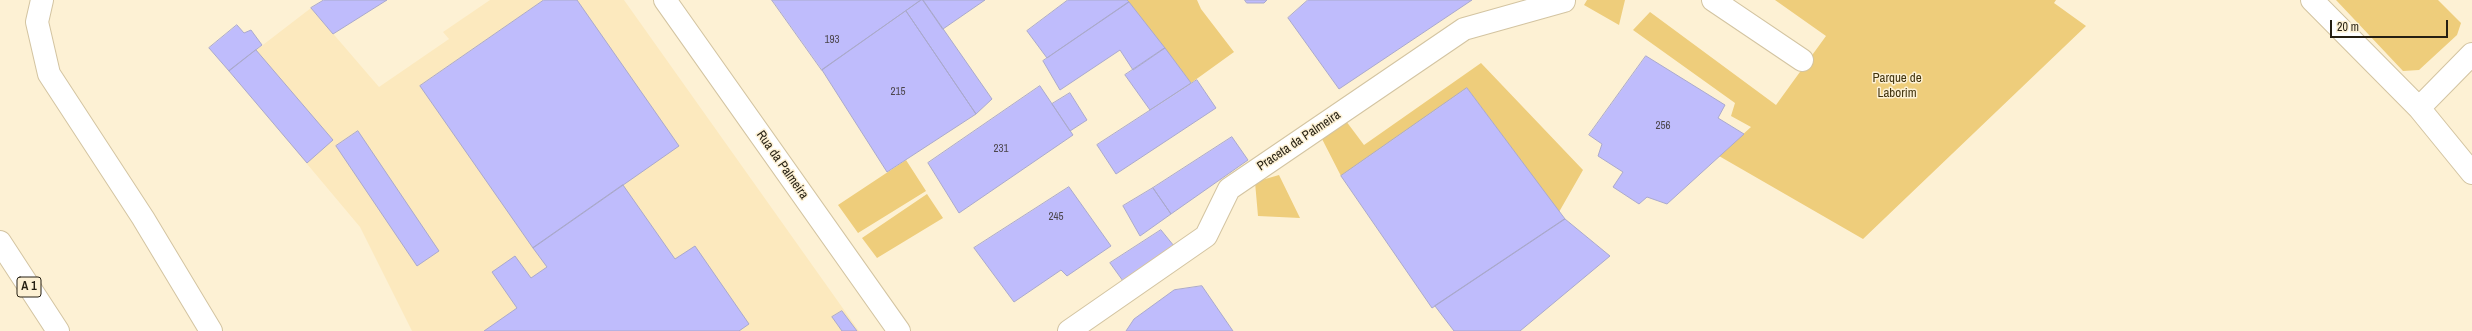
<!DOCTYPE html>
<style>
body{margin:0}
#map{position:relative;width:2472px;height:331px;overflow:hidden;background:#fdf1d4;font-family:"Archivo Narrow",sans-serif}
canvas{display:block}
.scale{position:absolute;left:2330px;top:20px;width:118px;height:18px;box-sizing:border-box;border:2px solid #251f12;border-top:0;padding-left:5px;font-size:12px;line-height:14px;white-space:nowrap;color:#251f12;-webkit-text-stroke:3px #fdf1d4;paint-order:stroke}
</style>
<div id="map">
<canvas width="2472" height="331"></canvas>
<div class="scale">20 m</div>
</div>
<script>
const ctx = document.querySelector('canvas').getContext('2d');
ctx.lineJoin = 'round';
function fillPath(path, color) { ctx.fillStyle = color; ctx.fill(path, 'evenodd'); }
function trace(path, color, width, dash) { ctx.strokeStyle = color; ctx.lineWidth = width; ctx.lineCap = dash ? 'butt' : 'round'; ctx.setLineDash(dash || []); ctx.stroke(path); }
function write(font, color, halo, rows, align = 'center') {
  ctx.font = font + ' "Archivo Narrow",sans-serif'; ctx.lineWidth = 3; ctx.setLineDash([]); ctx.textBaseline = 'middle'; ctx.strokeStyle = halo; ctx.fillStyle = color; for (const [text, x, y, turn = 0] of rows) {
    ctx.save(); ctx.translate(x, y); ctx.rotate((+turn || 0) * Math.PI / 180); ctx.textAlign = isNaN(turn) ? turn : align; if (halo) ctx.strokeText(text, 0, 0); ctx.fillText(text, 0, 0); ctx.restore();
  }
}
const built = new Path2D(`
 M490,0H624L859,331H412L360,227L229,71L311,8L379,87L449,39L443,32Z`);
const green = new Path2D(`
 M1127,0H1197L1201,9L1234,52L1191,83Z
 M1587,0H1625L1619,25L1584,5Z
 M1775,0H2056L2054,3L2086,26L1863,239L1719,156L1751,127L1731,116L1735,103L1633,30L1650,12L1776,105L1826,36Z
 M2336,0H2438L2461,23L2457,35L2419,70L2403,71Z
 M1481,63L1583,170L1559,212L1467,88L1341,176L1321,137L1346,121L1364,145Z
 M906,160L926,191L858,233L838,205Z
 M1279,175L1300,218L1258,216L1255,182Z
 M927,194L943,218L877,258L862,238Z`);
const building = new Path2D(`
 M324,0H387L333,34L311,8Z
 M544,0H577L679,146L533,248L420,86Z
 M772,0H921L822,70Z
 M921,0H923L992,99L976,114L906,11Z
 M923,0H985L943,29Z
 M1068,0H1127L1129,2L1047,58L1027,31Z
 M1245,0H1267L1264,3H1247Z
 M1308,0H1472L1339,89L1288,18Z
 M1129,2L1165,48L1133,70L1120,50L1060,90L1043,61Z
 M906,11L976,114L887,172L822,70Z
 M237,25L244,33L251,30L262,45L229,71L209,48Z
 M1165,48L1191,83L1150,110L1125,75Z
 M256,50L333,140L307,163L229,71Z
 M1646,56L1725,105L1718,118L1744,134L1667,204L1647,197L1639,204L1613,187L1623,172L1598,156L1602,144L1589,135Z
 M1197,80L1216,108L1116,174L1097,145Z
 M1040,86L1073,135L959,213L928,163Z
 M1467,88L1565,219L1432,308L1341,176Z
 M1070,93L1087,120L1070,131L1052,104Z
 M358,131L439,251L417,266L336,146Z
 M1232,137L1248,160L1171,214L1153,188Z
 M623,185L675,259L695,246L749,324L739,331H484L517,308L492,272L515,256L531,278L547,267L533,248Z
 M1069,187L1111,246L1067,276L1061,270L1014,302L974,248Z
 M1153,188L1171,214L1140,236L1123,206Z
 M1565,219L1610,256L1520,331H1454L1435,306Z
 M1161,230L1174,246L1123,281L1110,263Z
 M1202,286L1233,331H1126L1134,319L1174,290Z
 M842,311L857,331H842L832,317Z`);
const service = new Path2D(`
 M42,0L37,22L49,74L143,218L211,331`);
const minor = new Path2D(`
 M665,0L899,331
 M1713,0L1802,60
 M2312,0L2419,108L2472,173
 M2419,108L2472,54
 M1069,331L1206,236L1229,189L1464,29L1564,1`);
const motorway = new Path2D(`
 M0,242L58,331`);
const numberNames = [
 ["193",832,40],
 ["215",898,92],
 ["256",1663,126],
 ["231",1001,149],
 ["245",1056,217]
];
const shields = [
 [29,287,24]
];
const shieldNames = [
 ["A 1",29,287]
];
const parkNames = [
 ["Parque de",1897,79],
 ["Laborim",1897,94]
];
const streetNames = [
 ["Praceta da Palmeira",1299,141,-34],
 ["Rua da Palmeira",782,165,55]
];
fillPath(built, '#fce9be');
fillPath(green, '#eecd7b');
fillPath(building, '#bfbcfc');
trace(building, '#aaa9cc', 1);
trace(service, '#d3c4a1', 24);
trace(minor, '#d3c4a1', 24);
trace(motorway, '#d3c4a1', 24);
trace(service, '#fff', 22);
trace(minor, '#fff', 22);
trace(motorway, '#fff', 22);
write('11px', '#4c464c', null, numberNames);
for (const [x, y, w] of shields) { const box = new Path2D(); box.roundRect(x - w / 2, y - 10, w, 20, 3); ctx.fillStyle = '#fdf1d4'; ctx.fill(box); trace(box, '#251f12', 1); }
write('bold 12px', '#251f12', null, shieldNames);
write('13px', '#41330d', '#fdf1d4', parkNames);
write('13px', '#251f12', '#fdf1d4', streetNames);
</script>
